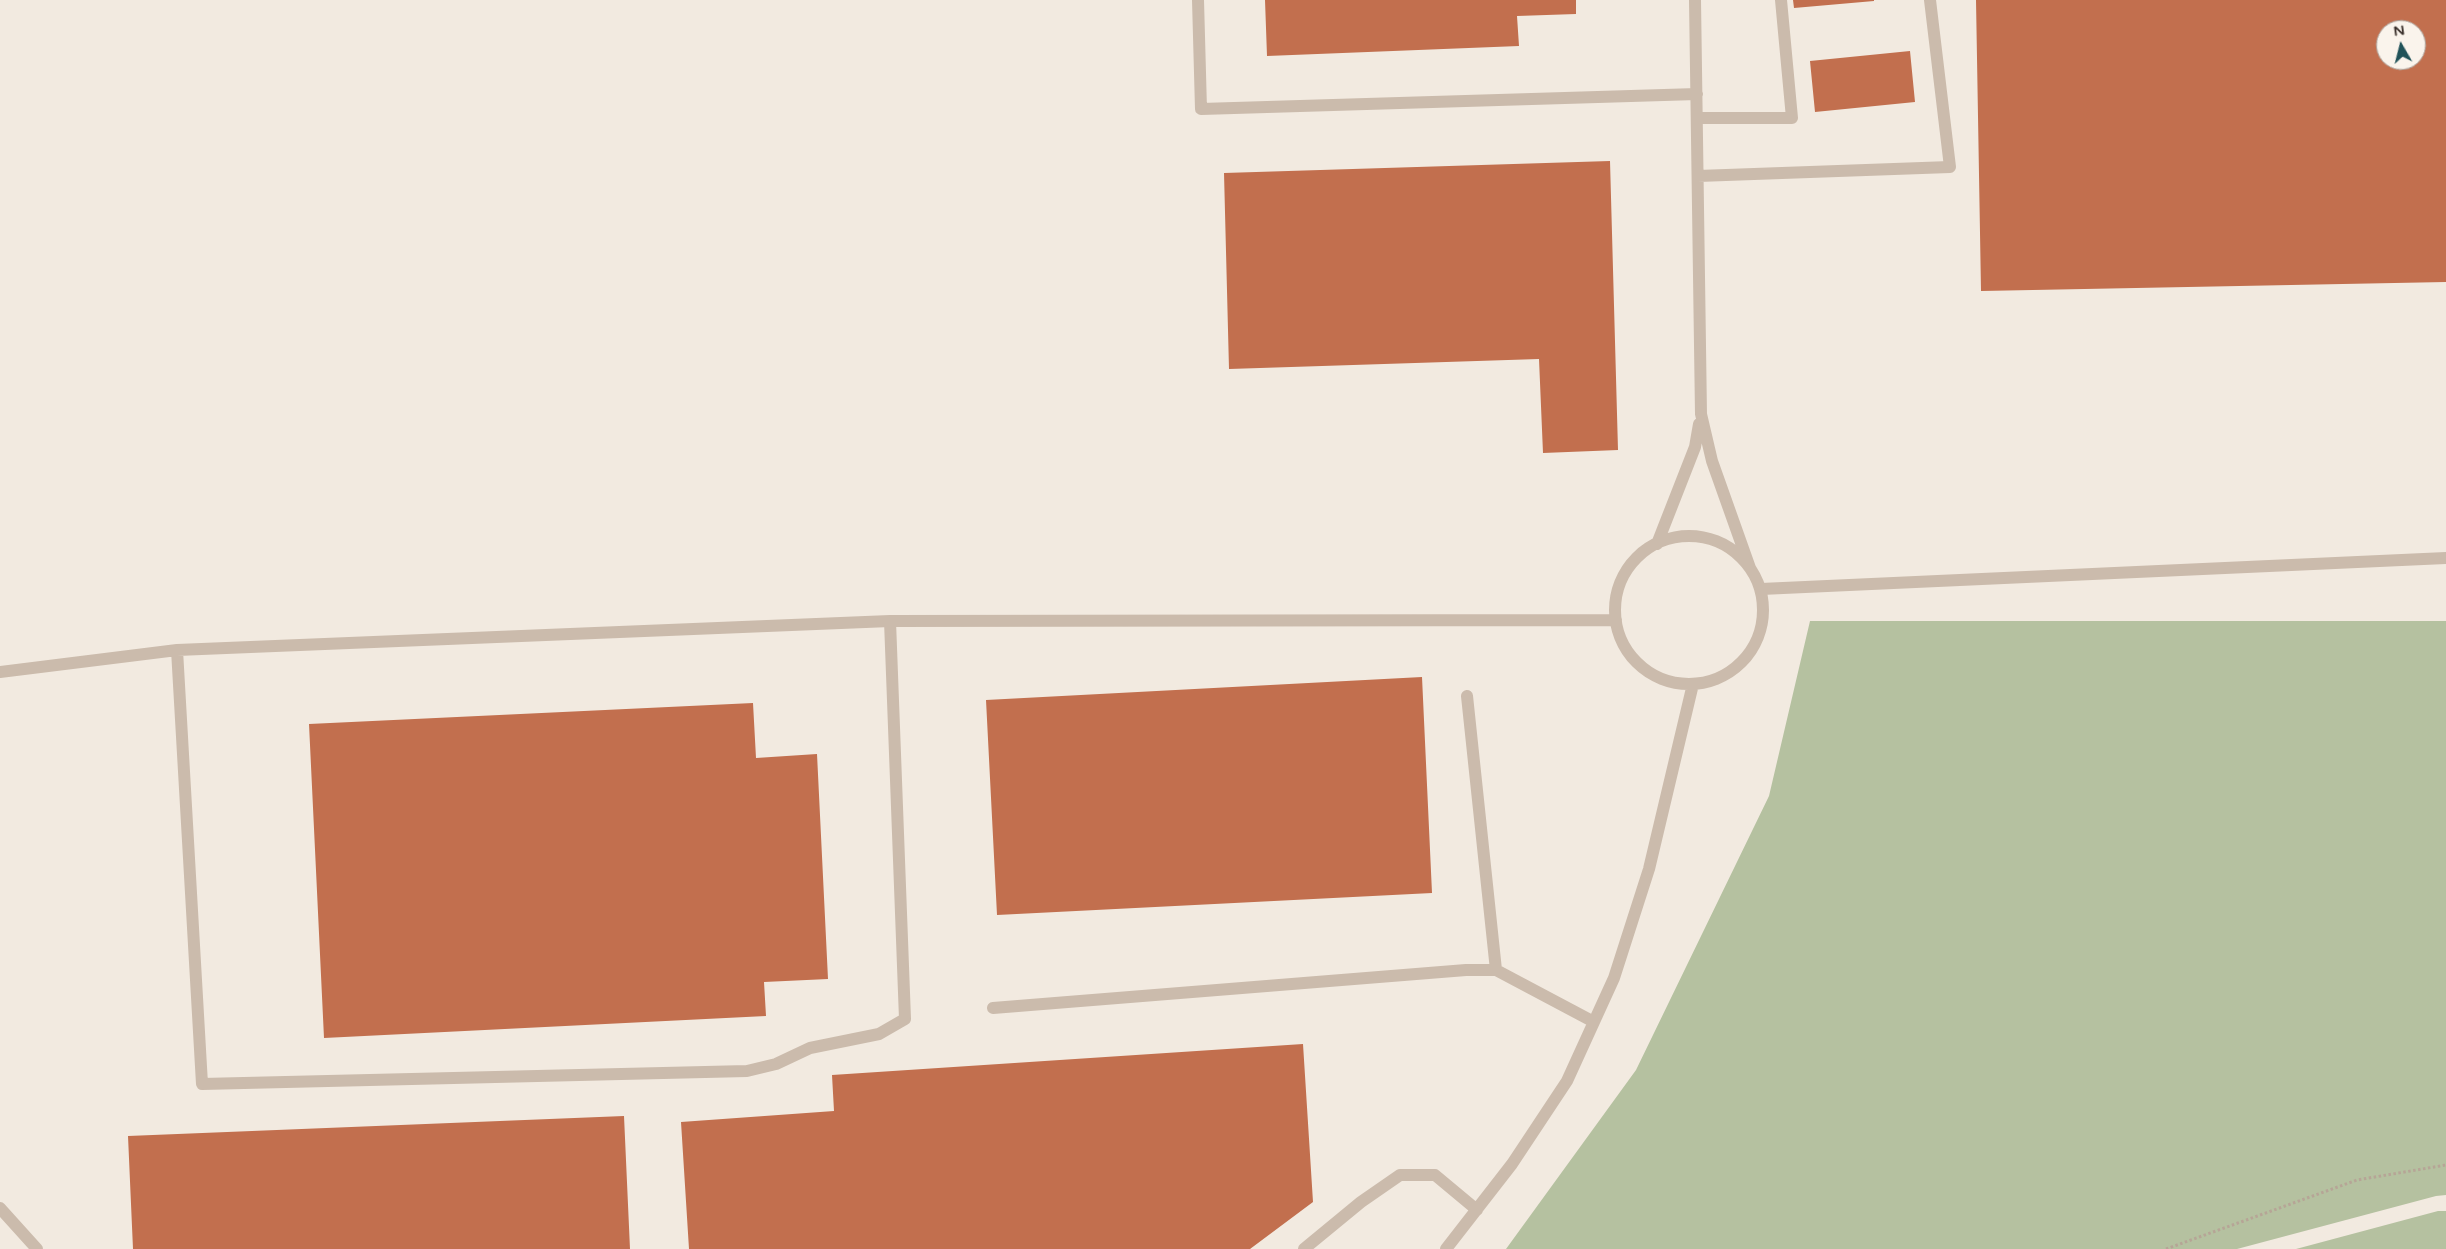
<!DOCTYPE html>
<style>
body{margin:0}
#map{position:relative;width:2446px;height:1249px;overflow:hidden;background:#f2eae0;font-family:"Varela Round",sans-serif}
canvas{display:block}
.north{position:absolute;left:2376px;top:20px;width:50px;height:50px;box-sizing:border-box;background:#faf4ec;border:1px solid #ada59e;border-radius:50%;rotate:352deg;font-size:14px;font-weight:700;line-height:20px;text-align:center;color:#392f2a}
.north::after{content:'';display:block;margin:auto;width:18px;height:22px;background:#215359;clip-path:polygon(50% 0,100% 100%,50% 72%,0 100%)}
</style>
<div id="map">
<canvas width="2446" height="1249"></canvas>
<div class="north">N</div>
</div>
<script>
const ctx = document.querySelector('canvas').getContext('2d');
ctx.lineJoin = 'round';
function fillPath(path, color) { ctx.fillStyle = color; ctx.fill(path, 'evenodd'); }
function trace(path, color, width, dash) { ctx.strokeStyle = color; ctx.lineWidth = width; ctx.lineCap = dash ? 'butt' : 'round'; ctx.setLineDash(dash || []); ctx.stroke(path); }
const green = new Path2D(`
 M1810,621H2446V1195L2436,1196L2237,1249H1506L1636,1070L1769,796Z
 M2438,1211H2446V1249H2296Z`);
const building = new Path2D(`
 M1265,0H1576V14L1517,16L1519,46L1267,56Z
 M1793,0H1874V1L1794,8Z
 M1976,0H2446V282L1981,291ZM2386,30H2416V60H2386Z
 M1910,51L1915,102L1815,112L1810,61Z
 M1610,161L1618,450L1543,453L1539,359L1229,369L1224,173Z
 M1422,677L1432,893L997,915L986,700Z
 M753,703L756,758L817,754L828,979L764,982L766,1016L324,1038L309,724Z
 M1303,1044L1313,1202L1250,1249H689L681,1122L834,1111L832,1075Z
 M624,1116L630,1249H133L128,1136Z`);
const path = new Path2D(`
 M2166,1249L2357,1180L2446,1165`);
const minor = new Path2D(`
 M1198,0L1201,109L1697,94
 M1695,0L1701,414L1712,461L1750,568
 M1697,118H1792L1781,0
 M1698,176L1950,167L1930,0
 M1615 610a74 74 0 1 1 148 0a74 74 0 1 1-148 0Z
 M1657,544L1695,447L1699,424
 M1761,589L2446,558
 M177,650L202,1084L747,1071L776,1064L810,1048L879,1034L905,1019L890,621
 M0,672L177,650L890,621L1616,620
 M1467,696L1496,970
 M993,1008L1466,970H1496L1594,1022
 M0,1208L37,1249
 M1304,1249L1361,1202L1400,1175H1435L1477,1210
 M1446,1249L1512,1164L1567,1081L1614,978L1649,869L1693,684`);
fillPath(green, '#b5c1a0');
fillPath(building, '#c26f4e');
trace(path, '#b6a596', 3, [2.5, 2.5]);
trace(minor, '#cbbbac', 12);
</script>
